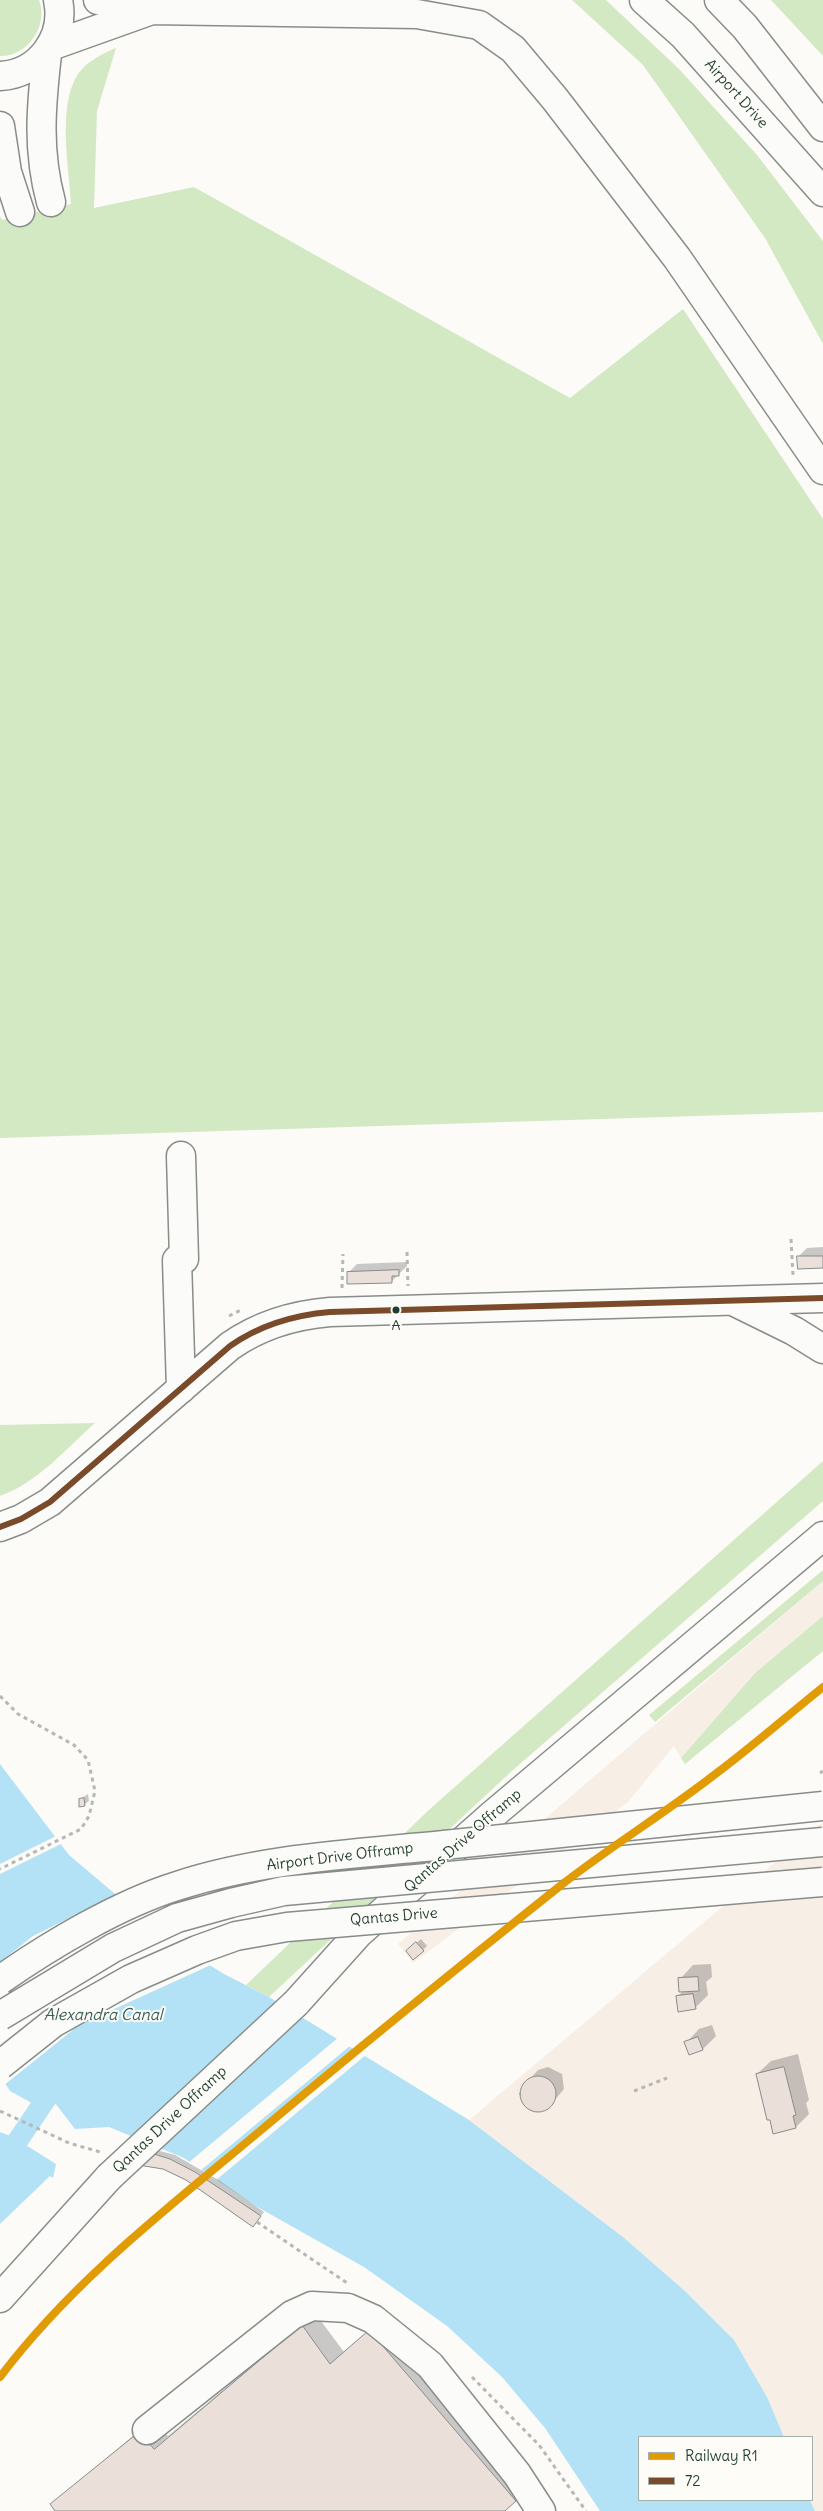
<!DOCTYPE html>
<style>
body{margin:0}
#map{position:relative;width:823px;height:2511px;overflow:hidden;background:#fcfbf8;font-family:Delius,sans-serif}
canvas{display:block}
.legend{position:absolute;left:638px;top:2436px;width:175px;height:65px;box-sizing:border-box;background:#fdfcf7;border:1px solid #a4b0a9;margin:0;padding:6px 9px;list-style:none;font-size:15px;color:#1f3d34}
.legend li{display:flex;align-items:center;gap:10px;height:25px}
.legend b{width:25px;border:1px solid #a4b0a9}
</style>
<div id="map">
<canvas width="823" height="2511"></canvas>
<ul class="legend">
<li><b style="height:6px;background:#e19c05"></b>Railway R1</li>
<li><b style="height:6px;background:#7a4b2a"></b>72</li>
</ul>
</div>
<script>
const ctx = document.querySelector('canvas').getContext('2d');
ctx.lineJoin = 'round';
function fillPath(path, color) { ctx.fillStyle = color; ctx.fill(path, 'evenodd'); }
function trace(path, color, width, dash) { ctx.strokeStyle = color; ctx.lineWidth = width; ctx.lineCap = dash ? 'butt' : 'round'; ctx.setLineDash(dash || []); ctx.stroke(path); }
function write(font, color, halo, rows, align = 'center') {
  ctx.font = font + ' Delius,sans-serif'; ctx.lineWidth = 4; ctx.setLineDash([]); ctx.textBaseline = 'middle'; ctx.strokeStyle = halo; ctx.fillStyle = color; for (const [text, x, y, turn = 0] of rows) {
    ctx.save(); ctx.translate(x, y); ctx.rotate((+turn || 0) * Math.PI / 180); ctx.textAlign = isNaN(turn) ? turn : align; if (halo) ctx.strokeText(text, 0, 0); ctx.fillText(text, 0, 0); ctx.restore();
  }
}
const built = new Path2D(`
 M823,1581V1616L755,1673L681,1758L674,1746L628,1802L413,1963L398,1944Z
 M823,1822V2511H815L810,2500L812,2437H784L767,2397L734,2340L685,2291L623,2237L469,2120Z`);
const green = new Path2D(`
 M0,0H39C49,26 27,57 0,56Z
 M572,0H606L679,69L757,155L823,241V344L765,238L643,65Z
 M771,0H823V56Z
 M116,48L97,111L94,208L194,187L570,398L683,309L823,519V1112L0,1138V216L2,220L71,204C69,167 57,106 78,74C87,61 102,54 116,48Z
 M95,1423C66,1449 37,1483 0,1496V1425Z
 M823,1461V1501L513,1770L269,1997L246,1985L431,1808Z
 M823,1570V1581L655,1722L649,1715Z
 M823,1616V1651L685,1764L681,1758L755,1673Z`);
const water = new Path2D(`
 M0,1764L69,1855L172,1942L224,1974L269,1997L469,2120L623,2237L685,2291L734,2340L767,2397L784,2437H639V2500H810L815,2511H600L545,2428L502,2377L447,2326L364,2267L254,2205L184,2158L109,2127L75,2129L55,2103L39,2107L10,2091L0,2076Z
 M0,2132L13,2137L56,2164L53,2178L50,2176L0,2224Z`);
const pier = new Path2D(`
 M58,1835L63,1843L0,1874V1864Z
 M118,1894L174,1940L213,1964L79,2025L3,2086L0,2081V1962L33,1936Z
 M339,2037L351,2045L200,2171L188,2163Z
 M356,2047L367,2054L215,2181L204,2174Z`);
const shadow = new Path2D(`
 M823,1247V1267L798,1257L807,1248Z
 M407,1262V1266L391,1282L349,1272L357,1264Z
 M88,1794L89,1801L84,1805L80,1799Z
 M421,1939L427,1946L423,1950L412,1947Z
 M711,1964L712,1977L706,1982L708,1995L695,2008L677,1997L683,1991L680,1979L693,1965Z
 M712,2025L716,2036L703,2049L686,2043L699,2029Z
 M798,2054L809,2100L806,2103L809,2114L796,2127L757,2074L771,2061Z
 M548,2067L562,2074L564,2089L548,2108L543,2110L531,2109L522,2101L521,2089L538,2070Z
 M156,2150L175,2155L220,2181L264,2212L257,2221L187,2178L164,2168L141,2164Z
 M315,2313L344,2352L383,2318L528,2487L503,2511H57L52,2504L153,2419L168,2436Z`);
const canal = new Path2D(`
 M0,2167L56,2084`);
const building = new Path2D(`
 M797,1256H823V1268L798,1269Z
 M399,1270V1276H392V1283L347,1284V1272Z
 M84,1798L85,1806L79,1807V1799Z
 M416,1942L424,1951L413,1960L406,1951Z
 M698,1977L699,1991L679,1992L678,1978Z
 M693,1994L696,2009L678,2012L676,1996Z
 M698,2037L703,2050L689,2055L684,2042Z
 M784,2067L796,2115L793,2116L796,2128L773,2134L770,2120H767L756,2074Z
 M520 2094a18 18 0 1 1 36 0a18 18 0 1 1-36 0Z
 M151,2153L170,2159L195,2172L261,2216L253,2227L186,2180L163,2169L138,2165Z
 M302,2325L330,2364L369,2330L516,2501L505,2511H55L50,2504L139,2432L154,2449Z`);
const path = new Path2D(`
 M791,1239L793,1275
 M407,1252L408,1286
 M342,1288L343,1254
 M229,1316L243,1309
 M0,1696L18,1714L74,1745L88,1760L95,1791L89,1816L81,1829L0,1869
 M820,1773L823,1771
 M634,2091L667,2078
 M0,2111L69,2143L100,2152
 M257,2222L347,2283
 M472,2377L539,2445L586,2511`);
const minor = new Path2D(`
 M98,0L151,10L417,14L479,25L513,49L555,99L677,258L823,470
 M51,46L149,11
 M47,54C41,107 37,150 51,202
 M0,76C39,74 66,38 58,0
 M0,126L7,172L20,212
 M181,1156L184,1259
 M177,1260L181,1389
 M735,1302L794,1331L823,1349
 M0,1527L21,1519L50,1502L230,1346C260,1325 294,1315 330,1312L823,1298
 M147,2430L292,2315L312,2306L348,2308L373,2319L430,2365L517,2474L541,2511`);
const highway = new Path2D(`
 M644,0L683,35L823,192
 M719,0L745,27L823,127
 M296,2003L359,1933L491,1816L823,1536
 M0,2298L109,2177`);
const highwayBridge = new Path2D(`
 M0,1980C50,1945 119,1904 177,1886C262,1858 355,1854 444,1845C570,1832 697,1819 823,1806
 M0,2016L113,1948L177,1918L231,1903L284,1891L823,1842
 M0,2065L53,2023L131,1979L197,1950L236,1936L287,1927L823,1882
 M109,2177L296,2003`);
const bus1 = new Path2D(`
 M0,1527L21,1519L50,1502L230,1346C260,1325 294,1315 330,1312L823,1298`);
const rail1 = new Path2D(`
 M0,2377C71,2283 164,2211 254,2136C355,2051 457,1968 560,1886C611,1846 667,1812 718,1772C754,1745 788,1715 823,1687`);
const markers = [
 [396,1310,4.5,"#1f3d34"]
];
const busNames = [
 ["A",396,1326]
];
const streetNames = [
 ["Airport Drive",736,94,48],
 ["Qantas Drive Offramp",463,1841,-41],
 ["Airport Drive Offramp",340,1857,-7],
 ["Qantas Drive",394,1917,-5],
 ["Qantas Drive Offramp",170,2120,-43]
];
const waterNames = [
 ["Alexandra Canal",103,2015]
];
fillPath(built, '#f7eee6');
fillPath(green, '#d3e9c3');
fillPath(water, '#b3e2f6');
fillPath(pier, '#fcfbf8');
fillPath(shadow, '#0003');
trace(canal, '#b3e2f6', 21);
fillPath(building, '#eae0d9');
trace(building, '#888d8a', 1);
trace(minor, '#888d8a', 31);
trace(highway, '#888d8a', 31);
trace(path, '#b5b8b6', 3, [4, 4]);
trace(minor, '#fbfbf9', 28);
trace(highway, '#fbfbf9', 28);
trace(highwayBridge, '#888d8a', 31, []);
trace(highwayBridge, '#fbfbf9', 28);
trace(bus1, '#7a4b2a', 6);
trace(rail1, '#e19c05', 8);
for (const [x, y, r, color] of markers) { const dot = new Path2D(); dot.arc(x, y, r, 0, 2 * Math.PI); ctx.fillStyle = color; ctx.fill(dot); trace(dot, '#fdfcf7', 2); }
write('14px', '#1f3d34', '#fdfcf7', busNames);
write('15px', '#1f3d34', '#fdfcf7', streetNames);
write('italic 16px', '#365c5b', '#fdfcf7', waterNames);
</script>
